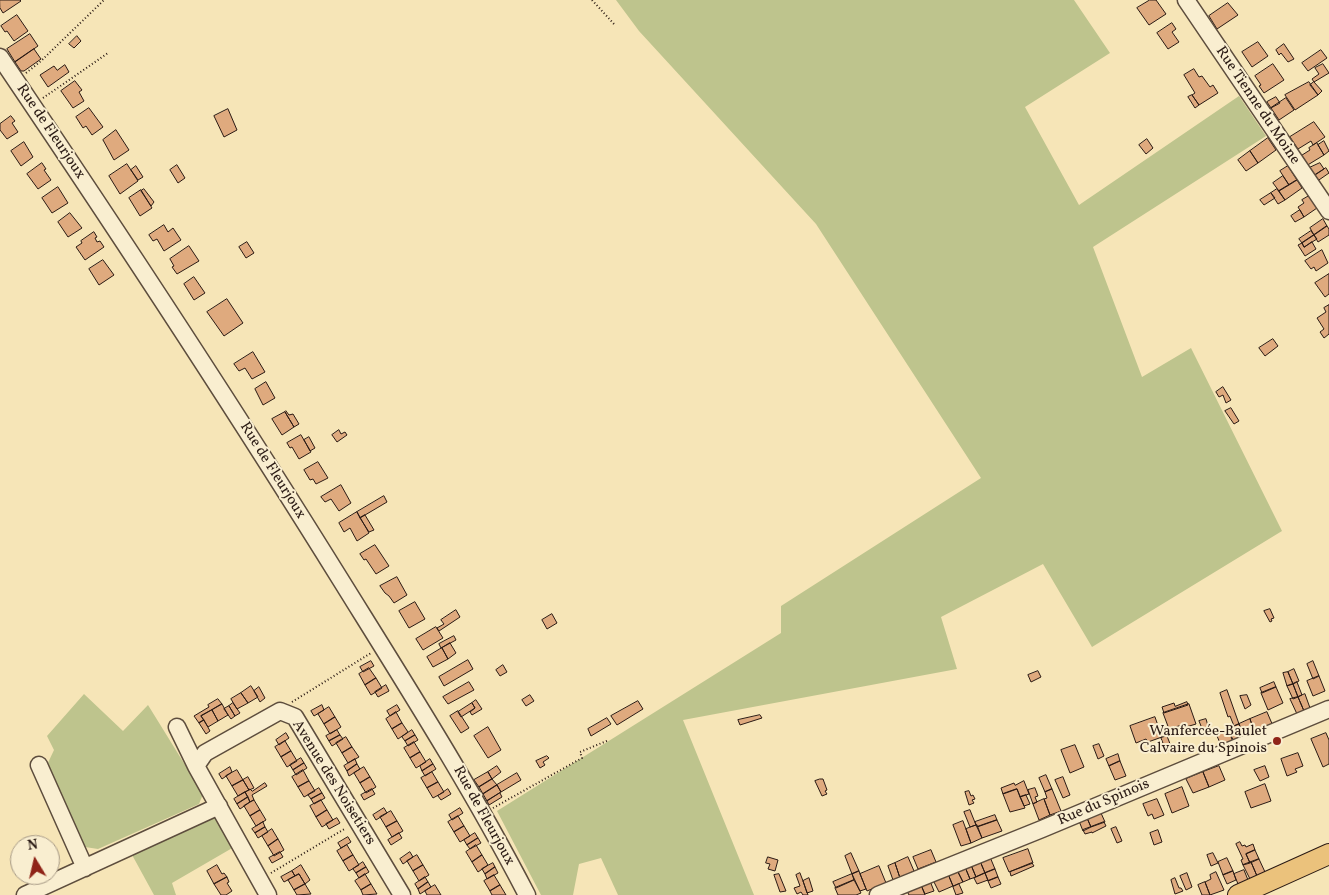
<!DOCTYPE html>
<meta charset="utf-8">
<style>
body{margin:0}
#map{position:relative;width:1329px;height:895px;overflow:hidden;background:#f6e5b7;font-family:Vollkorn,serif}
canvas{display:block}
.north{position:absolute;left:10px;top:835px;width:50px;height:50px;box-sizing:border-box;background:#f9eed0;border:1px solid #a69985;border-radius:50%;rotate:351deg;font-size:14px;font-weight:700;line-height:20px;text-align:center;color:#2a1a14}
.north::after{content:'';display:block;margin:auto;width:18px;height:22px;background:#8f2418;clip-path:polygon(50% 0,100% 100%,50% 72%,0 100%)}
</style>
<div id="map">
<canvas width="1329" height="895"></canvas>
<div class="north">N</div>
</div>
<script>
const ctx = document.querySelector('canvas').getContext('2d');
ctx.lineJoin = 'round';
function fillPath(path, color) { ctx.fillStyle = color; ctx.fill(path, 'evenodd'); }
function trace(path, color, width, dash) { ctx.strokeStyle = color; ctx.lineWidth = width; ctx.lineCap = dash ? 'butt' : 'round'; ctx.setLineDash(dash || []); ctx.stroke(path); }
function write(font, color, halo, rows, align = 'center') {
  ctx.font = font + ' Vollkorn,serif'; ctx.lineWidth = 4; ctx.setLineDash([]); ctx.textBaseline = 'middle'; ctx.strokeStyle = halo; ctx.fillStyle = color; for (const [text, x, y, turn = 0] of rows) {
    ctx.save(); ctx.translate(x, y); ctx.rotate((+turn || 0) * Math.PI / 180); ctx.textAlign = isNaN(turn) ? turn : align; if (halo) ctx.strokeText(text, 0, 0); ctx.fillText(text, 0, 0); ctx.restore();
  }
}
const green = new Path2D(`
 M616,0H1074L1110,53L1025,107L1079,205L1239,96L1266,136L1093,247L1142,377L1191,348L1282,531L1092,647L1043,564L941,617L957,669L683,720L754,895H618L601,858L579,864L573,895H541L497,811L781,633V606L981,478L816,224L639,31Z
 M84,694L123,731L148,705L203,794L199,804L98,849L85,847L46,767L54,750L47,736Z
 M214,816L225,829L234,847L172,883L176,895H154L131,853Z`);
const building = new Path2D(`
 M0,0H20L21,1L3,13L0,8Z
 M1150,0H1156L1166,14L1149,25L1137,8Z
 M1228,3L1238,15L1217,29L1209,16Z
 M17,15L28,31L14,41L7,31L5,32L1,26Z
 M1172,23L1176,29L1172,32L1179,42L1168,49L1157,33Z
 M30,34L38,46L15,62L7,49Z
 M77,36L81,41L74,48L69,44Z
 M1258,42L1268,56L1252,67L1242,52Z
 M1284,44L1294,59L1288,62L1281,53L1279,55L1276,50Z
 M34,49L41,59L24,71H21L15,62Z
 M1321,50L1327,58L1308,71L1302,63Z
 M1273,64L1284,80L1264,93L1259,86L1261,85L1255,76Z
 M1323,64L1329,73L1314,82L1312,79L1319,74L1315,68Z
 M65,65L69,72L48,87L40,75L54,66L57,70Z
 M1194,69L1199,77L1202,76L1210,87L1213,85L1218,93L1199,105L1192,95L1195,93L1184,75Z
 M75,81L82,90L79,92L84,101L73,108L61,91Z
 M1309,82L1318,95L1295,110L1285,95Z
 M1314,82L1322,91L1318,95L1310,85Z
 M1192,95L1199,105L1195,108L1188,97Z
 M1276,97L1280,103L1271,108L1267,102Z
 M1286,98L1294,110L1279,120L1271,108Z
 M89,108L103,127L92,135L86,126L83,128L76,117Z
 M228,109L237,130L224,137L214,116Z
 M11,116L15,121L12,123L18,132L7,139L0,130V124Z
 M1314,122L1325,137L1313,145L1311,141L1298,149L1290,137Z
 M116,130L129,150L114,160L103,140Z
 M1268,138L1276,150L1258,163L1250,151Z
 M1147,139L1153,148L1146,154L1139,145Z
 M1324,141L1329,151L1324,155L1318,145Z
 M24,142L33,157L21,166L11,151Z
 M1317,143L1324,155L1306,166L1299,157L1310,150L1309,148Z
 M1250,151L1258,163L1246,171L1238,160Z
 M42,163L46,169L44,170L51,180L38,189L27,174Z
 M1320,163L1324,169L1312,177L1307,169Z
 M127,164L138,181L120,194L109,176Z
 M177,165L185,178L178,183L170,170Z
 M136,166L143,177L138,180L131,170Z
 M1288,166L1297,180L1289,185L1280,171Z
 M1326,168L1329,173L1316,182L1312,177Z
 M1283,176L1289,185L1279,191L1273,183Z
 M1297,180L1302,188L1285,200L1279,191Z
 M58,187L68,203L52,213L42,198Z
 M144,189L154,202L151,206L141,191Z
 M1277,189L1285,200L1278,204L1271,193Z
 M141,190L152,208L140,216L129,198Z
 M1271,193L1275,198L1264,205L1260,200Z
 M1309,196L1317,208L1304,217L1298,207L1304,203L1302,200Z
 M1300,210L1304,217L1295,222L1291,216Z
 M70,213L82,228L68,237L58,222Z
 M1323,219L1327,226L1314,235L1310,228Z
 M164,225L168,232L173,228L181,240L164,251L157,239L153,241L149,235Z
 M1327,226L1329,229V235L1318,242L1314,235Z
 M1311,231L1314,235L1302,243L1299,239Z
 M94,232L97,237L95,238L97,242L100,241L104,247L85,260L76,247L82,243L81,241Z
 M1314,235L1317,239L1304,247L1302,243Z
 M247,242L254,253L246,258L239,247Z
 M1312,242L1316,249L1305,256L1298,245L1302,243L1304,247Z
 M189,246L199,261L177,274L172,267L174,266L170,259Z
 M1322,250L1328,263L1316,271L1314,267L1311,269L1305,261Z
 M103,260L114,275L99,285L89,269Z
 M1329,274V294L1325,297L1315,283Z
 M194,277L205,293L194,300L184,284Z
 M227,299L243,323L224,336L207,312Z
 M1329,305V334L1324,338L1320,332L1324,329L1317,318L1326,312L1324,308Z
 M1273,339L1278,346L1265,356L1259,348Z
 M253,352L265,372L252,379L245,368L239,371L234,364Z
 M266,382L275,398L263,405L255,389Z
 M1223,387L1231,400L1226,403L1223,395L1219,397L1216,392Z
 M1231,408L1239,421L1234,424L1225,411Z
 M286,411L289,415L293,414L299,424L294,427L285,412Z
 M285,412L294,427L282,435L272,419Z
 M339,430L341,434L345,432L347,435L337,442L332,435Z
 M301,435L311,452L299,459L292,447L290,448L287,443Z
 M309,437L315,448L310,451L304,440Z
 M318,462L328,478L316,484L313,479L310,480L304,470Z
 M341,485L351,503L339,511L331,499L325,502L321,497Z
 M384,496L387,502L360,518L357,512Z
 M357,512L369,533L357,541L350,528L344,532L339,523Z
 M365,515L374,530L369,532L360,518Z
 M375,545L389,566L376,574L366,559L364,560L360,554Z
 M397,577L407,595L394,603L389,596L385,593L380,586Z
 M415,602L425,619L409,628L399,611Z
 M1270,609L1274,618L1271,619L1272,621L1270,622L1264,611Z
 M456,610L460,617L439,631L437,628L444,624L441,620Z
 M552,614L557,623L547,629L542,620Z
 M436,627L443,638L423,650L416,639Z
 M454,636L456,640L441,648L439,644Z
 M450,643L456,653L448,659L442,648Z
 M442,648L448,659L433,667L427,657Z
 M468,660L473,669L444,686L439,677Z
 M371,661L374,666L363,672L360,667Z
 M1313,661L1319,676L1313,679L1307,664Z
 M503,665L507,672L500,676L496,670Z
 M369,668L376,678L365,685L359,674Z
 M1294,669L1299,681L1293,684L1288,672Z
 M1038,671L1041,677L1031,682L1028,675Z
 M1288,672L1293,684L1287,686L1283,673Z
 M1319,676L1325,691L1313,696L1307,681Z
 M376,678L382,688L371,695L365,685Z
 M469,682L474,690L448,704L443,697Z
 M1274,682L1276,687L1262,693L1260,688Z
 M1297,682L1302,695L1298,697L1293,684Z
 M1293,684L1298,697L1293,699L1287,686Z
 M386,685L389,691L378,697L375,692Z
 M251,686L258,697L248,703L241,693Z
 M259,687L265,698L260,702L254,691Z
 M1276,687L1283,703L1268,710L1261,693Z
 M1227,690L1239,724L1234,726L1230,716L1228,717L1220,693Z
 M241,693L248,703L237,709L231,699Z
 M1305,694L1310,708L1304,711L1298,697Z
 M530,695L534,701L526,706L522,700Z
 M1247,695L1251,705L1245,709L1240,696Z
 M1298,697L1304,711L1297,714L1290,699Z
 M218,699L222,704L201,716L204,720L199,723L194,716L209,707L208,705Z
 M476,700L482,709L472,715L470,712L475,708L472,703Z
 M638,701L643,709L617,725L611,716Z
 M1187,702L1188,705L1164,713L1162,707L1174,703L1175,706Z
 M233,703L240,713L235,716L229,706Z
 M472,703L475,708L461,717L458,712Z
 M222,704L228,715L218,721L212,710Z
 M1189,704L1196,724L1186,727L1185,724L1169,729L1163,713Z
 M322,705L324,710L314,716L311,711Z
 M397,705L400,710L390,716L387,711Z
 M229,706L235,716L231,719L224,709Z
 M329,707L335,717L324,724L318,714Z
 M212,710L218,721L208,727L201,716Z
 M458,711L469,728L461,733L450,716Z
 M396,712L402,723L392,729L386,719Z
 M1267,712L1273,726L1255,733L1250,719Z
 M760,715L762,718L740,725L738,720Z
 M335,717L341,727L330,734L324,724Z
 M1155,717L1162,737L1148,742L1146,739L1136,743L1130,726Z
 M607,718L611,724L591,736L588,729Z
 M1206,719L1209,729L1203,731L1199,721Z
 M1250,719L1255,733L1245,738L1239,724Z
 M204,720L210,731L206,734L199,723Z
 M402,723L408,732L398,739L392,729Z
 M1239,724L1245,738L1234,742L1228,729Z
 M488,727L501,750L488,758L474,736Z
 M1228,729L1233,742L1222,747L1216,734Z
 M337,730L340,735L329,741L326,736Z
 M412,730L415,735L405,741L402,737Z
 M286,733L289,738L279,745L276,740Z
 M1326,733L1329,740V764L1323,767L1311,739Z
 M340,735L343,739L332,746L329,741Z
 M415,735L418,740L408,746L405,741Z
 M1167,736L1172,749L1166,751L1161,738Z
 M346,737L352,747L342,753L336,743Z
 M285,741L291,751L281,757L275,747Z
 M414,742L420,752L410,758L404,748Z
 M1099,744L1104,756L1098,759L1093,746Z
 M1075,745L1084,767L1070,773L1061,750Z
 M352,747L359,757L348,763L342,753Z
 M291,751L297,761L287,767L281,757Z
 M420,752L426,762L416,768L410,758Z
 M1298,753L1303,766L1295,769L1297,772L1287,776L1281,759Z
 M1118,754L1120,761L1109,766L1106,759Z
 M547,756L549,758L543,762L545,765L540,768L536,761Z
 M301,758L304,763L293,770L290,765Z
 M355,759L357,764L347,771L344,766Z
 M430,759L433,764L422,771L420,766Z
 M1120,761L1126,776L1115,780L1109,766Z
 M304,763L307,768L296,775L293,770Z
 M357,764L360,769L349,776L347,771Z
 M433,764L436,769L425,776L422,771Z
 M497,766L501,772L492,779L488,772Z
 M1219,766L1225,780L1209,787L1203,772Z
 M1265,766L1269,777L1260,781L1254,770Z
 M230,767L232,772L222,779L219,774Z
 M364,767L370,777L360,783L354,773Z
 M237,770L243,780L232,786L226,776Z
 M303,770L309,781L298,787L292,777Z
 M432,772L438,782L427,788L421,778Z
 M488,772L492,779L479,787L474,780Z
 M1203,772L1209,787L1193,793L1186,779Z
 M517,773L521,780L501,792L497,785Z
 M1046,775L1052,789L1045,792L1039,778Z
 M248,777L254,788L249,790L243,780Z
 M370,777L376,787L366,793L360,783Z
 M1063,777L1070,795L1063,798L1055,780Z
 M492,779L497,785L483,794L479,787Z
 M820,779H823L827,790L825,791L827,794L822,796L815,781Z
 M243,780L249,790L238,796L232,786Z
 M309,781L315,791L304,797L298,787Z
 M1024,781L1029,794L1020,797L1017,789L1003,794L1001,788L1014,783L1015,785Z
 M438,782L444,792L433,798L427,788Z
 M265,783L267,786L252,795L254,800L250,802L245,792L250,789L252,791Z
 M1265,784L1271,801L1251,808L1245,792Z
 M497,785L501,792L487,801L483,794Z
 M1182,787L1189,806L1172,813L1165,794Z
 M319,788L322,793L311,799L308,795Z
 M1035,788L1038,796L1035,797L1037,802L1033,804L1028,790Z
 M372,789L375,794L364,800L361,795Z
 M448,789L451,794L441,800L438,796Z
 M1017,789L1025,808L1010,812L1003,794Z
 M1052,789L1061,811L1050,815L1044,799L1047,798L1045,792Z
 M969,791L971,796L973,795L975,799L972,800L974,803L969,805L965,792Z
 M245,792L248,797L237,804L234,799Z
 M322,793L325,798L314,804L311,799Z
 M500,793L502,797L489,805L487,801Z
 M1026,795L1030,804L1024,806L1020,797Z
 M248,797L250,802L240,809L237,804Z
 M1044,799L1050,815L1039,820L1033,804Z
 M1157,799L1164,815L1154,819L1152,814L1148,816L1143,804Z
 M254,800L260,810L250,816L244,806Z
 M321,800L327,810L316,817L310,806Z
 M384,808L387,813L376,820L373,815Z
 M460,808L463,813L452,820L449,815Z
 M260,810L266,820L256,826L250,816Z
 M327,810L333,820L322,827L316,817Z
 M970,810L976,825L970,827L964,812Z
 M391,811L397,821L386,827L380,817Z
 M1101,813L1105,822L1091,827L1087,818Z
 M995,815L997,820L977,827L975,822Z
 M458,816L464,826L454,832L448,822Z
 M337,818L340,823L329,829L326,824Z
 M1087,818L1091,827L1083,831L1079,821Z
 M997,820L1002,831L982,838L977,827Z
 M397,821L403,831L392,837L386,827Z
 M963,821L971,843L961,846L953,825Z
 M263,822L265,827L255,833L252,829Z
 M1104,822L1106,826L1092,833V832L1085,834L1083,830Z
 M977,825L982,838L971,843L966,829Z
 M464,826L470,836L460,842L454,832Z
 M265,827L268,832L258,838L255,833Z
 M1116,827L1122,841L1117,843L1111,829Z
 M272,829L278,839L268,846L262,836Z
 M1158,830L1162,842L1154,845L1150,833Z
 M399,833L402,838L391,845L388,840Z
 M475,833L478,838L467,845L464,840Z
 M348,837L351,842L341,848L338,843Z
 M478,838L481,843L470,849L467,845Z
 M278,839L284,850L274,856L268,846Z
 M1240,842L1242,846L1245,845L1246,847L1253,844L1255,850L1246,854L1250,863L1243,865L1241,860L1243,859L1236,844Z
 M347,845L353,855L343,861L337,851Z
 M476,845L482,855L472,862L466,852Z
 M1028,849L1033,863L1009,872L1003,858Z
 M931,850L936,862L918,869L913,857Z
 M1255,850L1259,859L1250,863L1246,854Z
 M280,852L283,857L272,863L269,858Z
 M410,852L413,857L403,864L400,859Z
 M851,853L859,871L852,874L845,856Z
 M1213,853L1218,863L1211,866L1207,855Z
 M353,855L359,865L349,871L343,861Z
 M417,855L423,865L413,871L407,861Z
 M482,855L488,865L478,872L472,862Z
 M768,857L778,860L775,871L768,869L770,864L766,863Z
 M908,857L914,871L900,878L895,863Z
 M990,857L995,869L985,873L980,861Z
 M1227,858L1233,871L1223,875L1218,862Z
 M1259,859L1265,872L1257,876L1251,862Z
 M980,861L985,873L976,877L971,865Z
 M363,862L366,867L356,873L353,869Z
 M1251,862L1257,876L1250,879L1243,865Z
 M493,863L495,867L485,874L482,869Z
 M895,863L900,878L893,880L888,866Z
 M1032,863L1034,866L1011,876L1010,872Z
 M217,865L222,874L224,873L227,877L214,884L207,871Z
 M301,865L310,880L305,884L299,874L295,876L292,871Z
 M423,865L429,875L419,881L413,871Z
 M971,865L976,877L970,879L965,867Z
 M879,866L886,883L867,891L860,874Z
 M366,867L369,872L359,878L356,873Z
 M495,867L498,873L487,879L485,874Z
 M965,867L970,879L963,882L957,870Z
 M995,869L998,877L988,881L985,873Z
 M957,870L963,882L953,886L948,874Z
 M1244,870L1248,880L1238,884L1234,874Z
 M292,871L295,876L284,882L281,877Z
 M859,871L866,889L860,891L852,874Z
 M1233,871L1236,880L1227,884L1223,875Z
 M1216,872L1224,890L1210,895L1205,882L1211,879L1210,875Z
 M800,873L803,881L808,895H803L801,892L797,894L794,888L800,886L796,875Z
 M985,873L988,880L977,884L974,878Z
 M1187,873L1192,887L1186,890L1180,876Z
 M299,874L305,884L294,890L288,880Z
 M365,874L371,884L361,890L355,881Z
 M779,874L786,891L780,892L774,875Z
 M852,874L854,880L836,888L833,882Z
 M948,874L953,886L939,892L933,880Z
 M494,875L500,885L490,891L484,881Z
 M227,877L229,882L227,883L232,891L226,895H221L214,884Z
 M425,877L428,882L418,889L415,884Z
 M998,877L1001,884L991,888L988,881Z
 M809,878L813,891L807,893L803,881Z
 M1175,878L1179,888H1181L1183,891L1175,894L1171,880Z
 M854,880L861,893L856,895H838L835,888Z
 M930,881L934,891L925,894L921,885Z
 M428,882L431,887L420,894L418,889Z
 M1205,882L1210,895H1202L1198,885Z
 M305,884L311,894L297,895L294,890Z
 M371,884L377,894L363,895L361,890Z
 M959,884L963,893L956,895L953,887Z
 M435,885L441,895H427L425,891Z
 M500,885L506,895H492L490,891Z
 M921,885L925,895H909L907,891Z`);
const path = new Path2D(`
 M592,0L614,24
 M26,73L41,61L104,0
 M43,98L108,53
 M292,702L371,653
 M493,808L582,758L580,752L609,740
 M271,873L346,828`);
const minor = new Path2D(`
 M1186,0L1329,211
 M0,57C117,230 232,405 342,582C406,685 471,787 527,895
 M177,727L196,766
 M39,765L85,868
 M25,895L219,806
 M268,895L196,766L205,753L280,711L295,717L402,895
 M878,895L1042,829L1329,709`);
const major = new Path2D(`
 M1238,895L1329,854`);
const markers = [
 [1277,741,5,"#8f2418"]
];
const streetNames = [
 ["Rue Tienne du Moine",1257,106,56],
 ["Rue de Fleurjoux",50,132,56],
 ["Rue de Fleurjoux",272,471,58],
 ["Avenue des Noisetiers",333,783,58],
 ["Rue du Spinois",1104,803,-23],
 ["Rue de Fleurjoux",483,816,61]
];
const poiNames = [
 ["Wanfercée-Baulet",1267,732],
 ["Calvaire du Spinois",1267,749]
];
fillPath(green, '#bec48d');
fillPath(building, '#dfaa7e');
trace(building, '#2a1a14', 1);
trace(minor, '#5d4d3d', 19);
trace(major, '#2a1a14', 22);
trace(path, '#2a1a14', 2, [1, 2.5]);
trace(minor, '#f9eed0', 16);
trace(major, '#ebc27c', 20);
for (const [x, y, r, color] of markers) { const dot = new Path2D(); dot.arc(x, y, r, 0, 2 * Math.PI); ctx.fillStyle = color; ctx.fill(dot); trace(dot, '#f9eed0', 2); }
write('15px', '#2a1a14', '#f9eed0', streetNames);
write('15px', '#2a1a14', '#f9eed0', poiNames, 'right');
</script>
